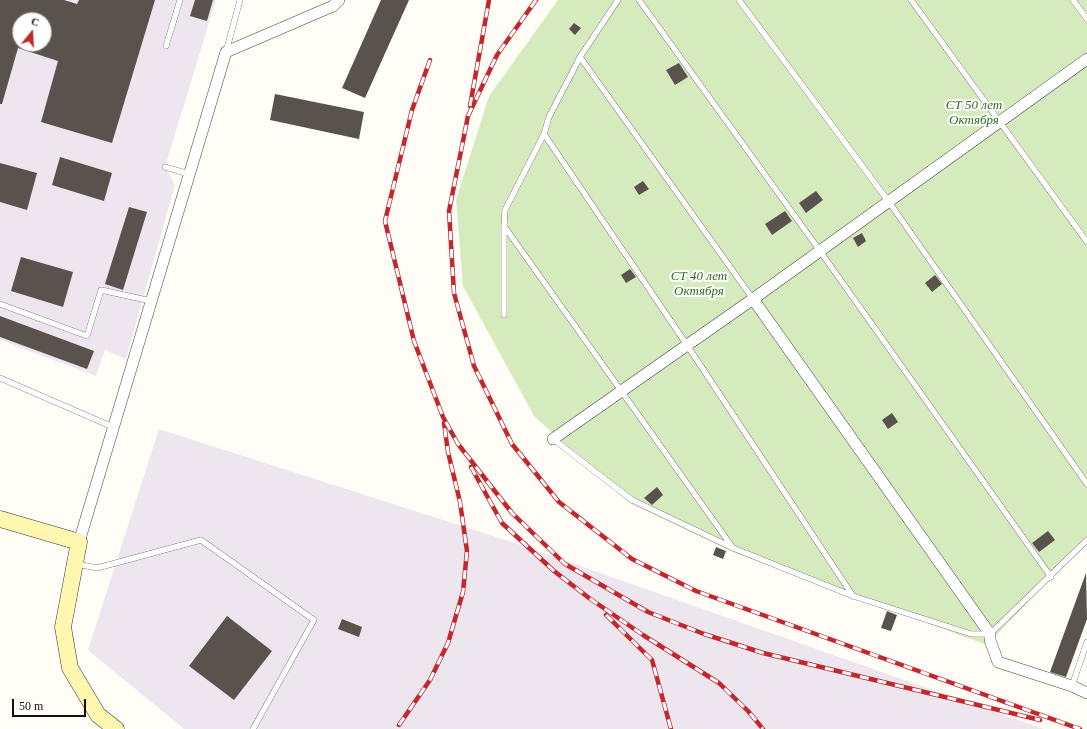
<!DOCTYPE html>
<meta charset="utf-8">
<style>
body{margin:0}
#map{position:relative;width:1087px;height:729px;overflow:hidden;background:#fffdf5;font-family:Georgia,serif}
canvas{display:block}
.north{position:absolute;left:12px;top:12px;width:40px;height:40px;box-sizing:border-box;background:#fff;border:1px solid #a0a0a0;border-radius:50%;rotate:18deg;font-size:11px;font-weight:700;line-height:16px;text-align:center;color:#111}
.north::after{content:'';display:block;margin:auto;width:14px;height:18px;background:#c4262e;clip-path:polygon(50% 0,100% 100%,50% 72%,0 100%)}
.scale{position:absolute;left:12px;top:699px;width:74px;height:18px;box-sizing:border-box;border:2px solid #111;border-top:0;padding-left:5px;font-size:12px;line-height:14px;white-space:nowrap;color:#111;-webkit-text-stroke:3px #fff;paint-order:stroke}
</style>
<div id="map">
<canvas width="1087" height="729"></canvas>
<div class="north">С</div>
<div class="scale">50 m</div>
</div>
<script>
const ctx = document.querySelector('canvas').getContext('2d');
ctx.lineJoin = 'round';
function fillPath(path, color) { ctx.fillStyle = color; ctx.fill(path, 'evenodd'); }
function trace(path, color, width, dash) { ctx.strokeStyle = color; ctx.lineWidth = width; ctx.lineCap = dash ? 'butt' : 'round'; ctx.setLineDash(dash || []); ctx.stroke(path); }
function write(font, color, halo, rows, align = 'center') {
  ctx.font = font + ' Georgia,serif'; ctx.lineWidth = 4; ctx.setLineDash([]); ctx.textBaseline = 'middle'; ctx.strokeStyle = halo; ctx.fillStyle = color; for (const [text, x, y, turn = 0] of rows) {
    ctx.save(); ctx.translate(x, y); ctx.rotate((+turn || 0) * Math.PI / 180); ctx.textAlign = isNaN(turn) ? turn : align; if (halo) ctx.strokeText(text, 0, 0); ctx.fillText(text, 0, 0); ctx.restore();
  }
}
const industrial = new Path2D(`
 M0,0H216L165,167L175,185L126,359L105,350L96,376L0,340ZM20,20H44V44H20Z
 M159,429L518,544L1044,729H184L88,650Z`);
const green = new Path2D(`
 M558,0H1087V540L987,645L735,553L628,502L534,416L463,286L456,200L489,96Z`);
const building = new Path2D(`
 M0,0H64L77,4L79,0H155L112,143L41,122L58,61L18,48L2,104H0ZM20,20H44V44H20Z
 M195,0H213L207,21L190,16Z
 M381,0H409L365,98L342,88Z
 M574,23L581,28L575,35L569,29Z
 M679,63L688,77L675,85L666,70Z
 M275,94L364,112L359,139L270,120Z
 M60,157L112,173L104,201L52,185Z
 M0,163L37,173L27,210L0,202Z
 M643,181L649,189L639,195L634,187Z
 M816,191L823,200L806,213L799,203Z
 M129,207L147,212L123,290L105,284Z
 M785,211L792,221L772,235L765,224Z
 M862,233L866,241L858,247L853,238Z
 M21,257L73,272L63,307L11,291Z
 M630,269L636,277L626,283L621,275Z
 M935,275L942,284L932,292L925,283Z
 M0,316L94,351L87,369L0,337Z
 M892,413L898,422L888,429L882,420Z
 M657,487L663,495L652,505L644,498Z
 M1048,531L1055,540L1039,552L1032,543Z
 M716,547L726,551L723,559L713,555Z
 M1086,573L1087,619L1066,677L1050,672Z
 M887,611L897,615L891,631L881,628Z
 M227,616L272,651L234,700L189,666Z
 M342,619L362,627L359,637L338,629Z`);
const lane = new Path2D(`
 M618,0L580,57L549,117L544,134L505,210L504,226L733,548
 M639,0L820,251L1051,577
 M739,0L889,202L1087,484
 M911,0L1087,242
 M1073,0L1087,19
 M166,46L180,0
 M226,52L240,0
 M580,57L753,299
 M544,134L687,345L853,596
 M165,167L189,174
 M0,304L87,336L101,290L151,301
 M504,315V226
 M0,378L113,427
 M553,439L632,500L733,548L853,596L971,634H990L1087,540
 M77,564L97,568L201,540L314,620L253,729
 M1072,686L1087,642`);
const street = new Path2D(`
 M753,299L990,634V640L998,662L1072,686L1087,693
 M553,439L753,299L1087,59
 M79,542L226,52L333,6L339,0`);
const secondary = new Path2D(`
 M0,519L79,542L63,627L70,668L98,715L116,729`);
const rail = new Path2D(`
 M536,0L497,55L468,116L449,211L454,293L474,366L512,444L559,502L632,559L696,591L1080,729
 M430,60L412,110L385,221L414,341L443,417L458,444L512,513L565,564L648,612L704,634L763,653L1040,720
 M470,106L489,0
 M471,467L502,523L554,571L589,598L643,635L719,683L748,711L763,729
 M606,615L652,660L671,729
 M399,725L430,680L448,643L463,592L467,551L460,502L448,452L444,423`);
const parkNames = [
 ["СТ 50 лет",974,106],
 ["Октября",974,121],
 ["СТ 40 лет",699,277],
 ["Октября",699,292]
];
fillPath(industrial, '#eee6ef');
fillPath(green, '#d5ebbd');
fillPath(building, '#5a524d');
trace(lane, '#444', 6);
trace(street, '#444', 12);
trace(secondary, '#333', 17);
trace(lane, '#fff', 5.5);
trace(street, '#fff', 11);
trace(secondary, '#fff6b0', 16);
trace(rail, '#c4262e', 4.5);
trace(rail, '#fff', 3, [9]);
write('italic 13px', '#2f6b1f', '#fff', parkNames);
</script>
